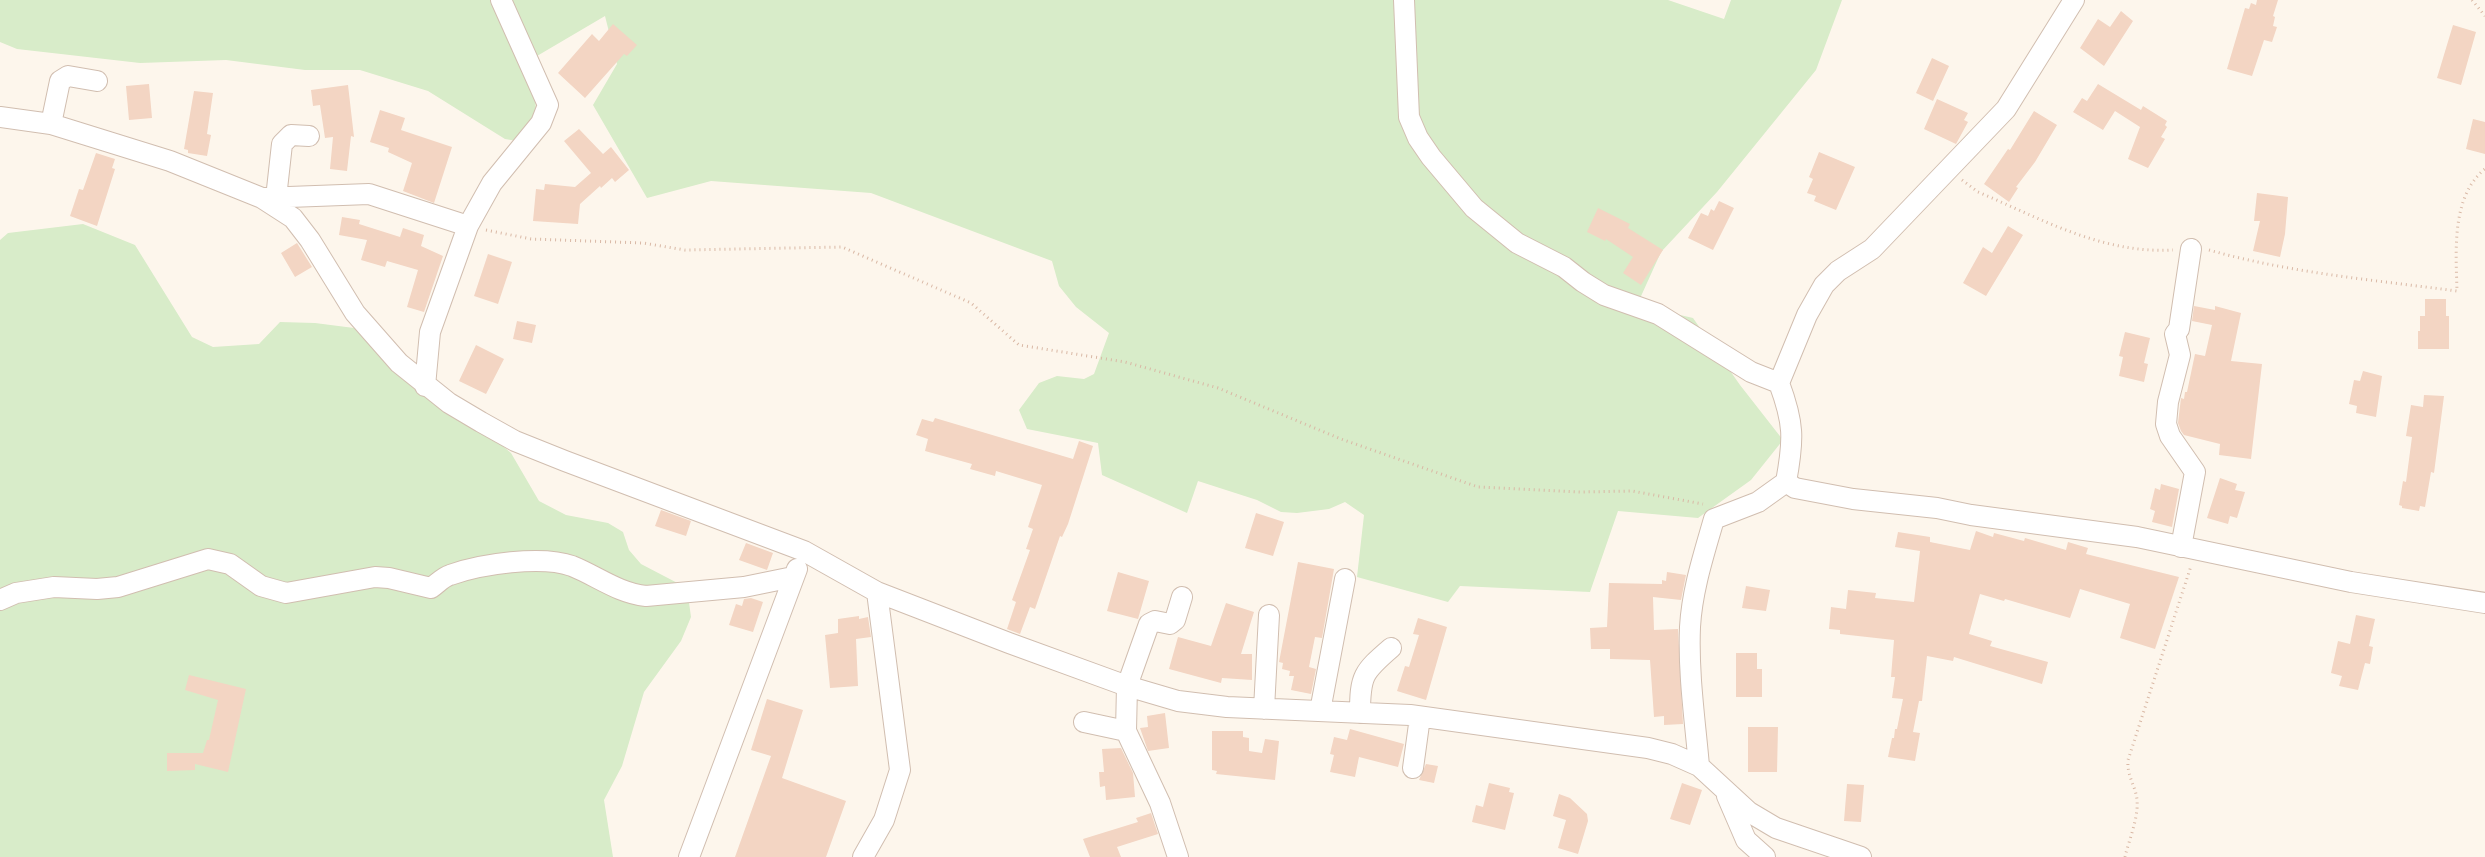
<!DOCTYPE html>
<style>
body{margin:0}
canvas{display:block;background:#fdf6ec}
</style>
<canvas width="2485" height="857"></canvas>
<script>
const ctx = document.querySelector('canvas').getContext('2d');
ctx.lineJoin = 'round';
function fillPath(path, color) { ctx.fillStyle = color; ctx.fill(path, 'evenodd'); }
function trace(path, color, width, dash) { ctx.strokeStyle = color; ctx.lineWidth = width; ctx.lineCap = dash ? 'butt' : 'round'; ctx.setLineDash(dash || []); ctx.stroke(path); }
const green = new Path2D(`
 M0,0H1668L1724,19L1731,0H1842L1816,70L1717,192L1661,252L1637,305L1693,318L1740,385L1783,440L1751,480L1698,518L1618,511L1590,592L1460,586L1448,602L1357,577L1364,515L1345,502L1329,509L1297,513L1281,512L1257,500L1198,481L1187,513L1102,475L1098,443L1027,429L1019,410L1039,383L1057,376L1084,379L1094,374L1109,333L1076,307L1059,286L1052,261L871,193L711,181L647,198L593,105L617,64L605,16L537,56L523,70C538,102 544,113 517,141L505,139L428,91L360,70H305L226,60L140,63L17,49L0,42Z
 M83,224L135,245L192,337L213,347L259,344L280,322L315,323L354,328L379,355L491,436L511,453L539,501L566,515L608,523L623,532L629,550L641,564L687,588L691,617L681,641L644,692L622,766L604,800L613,857H0V240L8,233Z`);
const building = new Path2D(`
 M2257,0H2278L2273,16L2275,17L2273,26L2277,27L2272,42L2264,40L2252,76L2227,69L2245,8L2249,9L2251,3L2256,5Z
 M2121,11L2133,21L2104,66L2080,48L2098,19L2110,27Z
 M613,24L637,45L627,56L624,54L585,98L558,73L592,34L599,41Z
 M2453,25L2476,32L2461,85L2437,78Z
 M1932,58L1949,66L1933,101L1916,93Z
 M149,84L152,118L129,120L126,86Z
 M2098,84L2141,110L2143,106L2167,121L2165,125L2167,127L2161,137L2165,139L2148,168L2128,159L2140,127L2115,111L2103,130L2073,112L2082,98L2087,101Z
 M348,85L354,137L351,136L347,171L330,169L333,137L325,138L320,105L313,106L311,90Z
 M194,91L213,93L207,134L211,135L207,156L188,153V150L184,149Z
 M1937,99L1968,113L1964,120L1968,122L1956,144L1924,129Z
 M380,110L405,118L401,130L452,147L434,203L403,191L412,163L388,152L389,148L370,142Z
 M2034,111L2057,125L2035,162L2016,187L2018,188L2009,202L1984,184L2008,149L2010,150Z
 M2473,119L2485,122V154L2466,149Z
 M579,129L603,154L611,147L629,170L615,182L612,178L601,188L600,186L580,204L578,224L533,221L536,189L544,190L545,184L575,187L591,173L564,141Z
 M1819,152L1855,167L1836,210L1814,201L1816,196L1807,193L1813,179L1809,177Z
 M96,153L115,159L112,168L115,169L97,226L70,216L79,189L83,190Z
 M2257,193L2288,197L2285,234L2280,257L2253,251L2260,221H2254Z
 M1719,201L1734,208L1713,250L1688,238L1701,213L1708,216L1711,209L1714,211Z
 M1598,208L1630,224L1628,228L1663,250L1641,285L1623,273L1633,257L1606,239L1605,241L1587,232Z
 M342,217L360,220L359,224L400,237L403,228L424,235L421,246L443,256L424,312L407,307L418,270L387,261L385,267L361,260L367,240L339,235Z
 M2008,226L2023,235L1986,296L1963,283L1983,247L1992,253Z
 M297,243L312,267L295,277L281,253Z
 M488,254L512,262L498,304L474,296Z
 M2425,299H2446V316H2449V349H2418V331H2420V316H2425Z
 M2194,306L2215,310V306L2241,313L2231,361L2262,364L2251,459L2219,455L2220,444L2184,435L2181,431L2178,423L2181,398L2184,399L2185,392H2187L2195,354L2205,356L2212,325L2192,321Z
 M517,321L536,325L532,343L513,339Z
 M2125,332L2150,338L2144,363L2148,364L2144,382L2119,376L2123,357L2119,356Z
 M476,345L504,359L486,394L459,381Z
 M2363,371L2382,376L2376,417L2356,413L2357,406L2349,404L2354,380L2360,381Z
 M2424,395L2444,396L2434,473L2431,472L2425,507L2420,506L2419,511L2402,508V506L2399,505L2403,481L2406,482L2412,437L2406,436L2411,405L2423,407Z
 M935,418L1073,459L1079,441L1093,446L1068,524L1062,537L1060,536L1035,609L1030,607L1020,634L1007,629L1016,602L1012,600L1030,550L1026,549L1033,529L1028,527L1042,485L996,471L995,476L970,469L972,464L925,451L928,439L916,435L922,419L933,422Z
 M2220,478L2237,484L2235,490L2245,492L2237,518L2230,516L2228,524L2207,518Z
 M2161,484L2179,489L2172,527L2152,522L2155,511L2150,509L2155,488L2160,490Z
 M661,510L691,521L686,536L655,526Z
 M1256,513L1284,522L1273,556L1245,548Z
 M1976,531L1993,537L1994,533L2024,541L2025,538L2066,550L2068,542L2088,548L2086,554L2179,577L2155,649L2120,638L2130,604L2080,589L2070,618L2005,599L2004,601L1980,594L1969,634L1992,641L1990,646L2048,662L2042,684L1954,657L1953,661L1927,656L1922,701H1919L1913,732L1920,733L1915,761L1888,757L1892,738H1894L1895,729H1897L1903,699L1892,698L1895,677H1891L1894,640L1840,634V630L1829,629L1831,607L1846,609L1848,590L1876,593L1875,598L1914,602L1920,551L1895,547L1898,532L1930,537V542L1970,550Z
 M746,543L773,553L767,570L739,560Z
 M1298,562L1334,569L1322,638L1315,637L1309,667L1316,669L1311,694L1291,690L1294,676H1289L1290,671L1282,669L1283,663L1279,662Z
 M1118,572L1149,581L1138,619L1107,611Z
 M1667,572L1686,575L1681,600L1653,597L1654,630L1678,629L1683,724L1664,725V716L1654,717L1650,660L1610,659V649H1591L1590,628L1607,627L1609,583L1662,584V580L1666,581Z
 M1746,586L1770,590L1766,611L1742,608Z
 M751,598L763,602L753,632L729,625L736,604L742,606L744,599Z
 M1226,603L1254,612L1241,654H1252V680L1222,678L1221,683L1169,669L1178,637L1211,646Z
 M2356,615L2375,619L2369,646L2373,647L2370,664L2365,663L2358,690L2339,686L2342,676L2331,673L2338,641L2350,644Z
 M859,616V619L868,617L871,637L856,639L858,686L830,688L825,635L838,633V619Z
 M1418,618L1447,627L1426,700L1397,691L1405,666L1409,667L1419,635L1413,634Z
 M1736,653H1757V669H1762V697H1736Z
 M189,675L246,689L228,772L195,764V770L167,771V753H203L207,740H209L218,700L185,690Z
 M767,699L803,710L782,778L846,801L826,857H735L771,756L751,750Z
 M1165,713L1169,748L1148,751L1140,728L1148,727L1147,716Z
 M1748,727H1778L1777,772H1748Z
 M1350,729L1404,744L1398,767L1359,757L1355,777L1330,772L1334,755L1330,754L1334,737L1347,740Z
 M1212,731H1243V737L1249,738V751L1262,753L1265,739L1279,741L1275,780L1216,774L1217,771L1212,770Z
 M1121,748L1133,773L1135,797L1106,800L1105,786L1100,787L1099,772H1104L1102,749Z
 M1426,764L1438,766L1434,783L1419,780Z
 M1489,783L1510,788L1509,792L1514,793L1505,830L1472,822L1476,805L1483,807Z
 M1682,783L1702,790L1690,825L1670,819Z
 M1847,784L1864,785L1861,822L1844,821Z
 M1559,794L1570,798L1587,814L1588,821L1578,854L1558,848L1566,820L1553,816Z
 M1151,813L1158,834L1117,847L1121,857H1090L1083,839L1138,822L1136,818Z`);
const path = new Path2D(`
 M2472,0L2485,16
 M1962,180L1978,192C2042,219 2102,254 2173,250
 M486,230L531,239L643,243L685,250L842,247L971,303L1019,345L1125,362L1218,388L1341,439L1478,487L1581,492L1632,491L1703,504
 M2209,250C2290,273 2374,280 2457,291C2456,252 2451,196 2485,169
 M2125,857C2129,839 2141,813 2136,794C2133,782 2127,774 2128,760L2191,566`);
const minor = new Path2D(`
 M1404,0L1409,117L1418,138L1431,157L1474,208L1517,243L1564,267L1583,282L1604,295L1658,314L1751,372L1779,383
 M0,117L51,124L170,161L262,198L293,218L310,240L355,313L399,363L449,403L481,422L515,441L565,461L804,551L877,592L1009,643L1127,686L1178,701L1227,707L1410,715L1648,748L1672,754L1699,766L1749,812L1776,828L1861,857
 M51,124L60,81L68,76L97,81
 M262,198L369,194L468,226
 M276,198L282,144L291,135L309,136
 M425,386L430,332L468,226L492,183L541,123L548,105L501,0
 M1786,482L1795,488L1853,499L1937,508L1971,515L2137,537L2351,582L2485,603
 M2181,547L2195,472L2170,436L2166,424L2168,402L2180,355L2175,334L2179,329L2191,249
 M0,600L16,593L54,587L97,589L118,587L208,559L230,564L261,586L286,593L375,577L389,578L431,588C437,584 443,577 450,575C480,564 542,555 572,566C597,576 618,593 646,596L744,587L793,577
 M1264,709L1269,615
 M1320,711L1345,579
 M1360,713C1360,676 1363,672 1391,648
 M1084,722L1126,731
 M1699,766C1695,720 1688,673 1690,627C1692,590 1704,554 1714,519L1758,502L1786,482C1794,439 1794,423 1779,383L1807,315L1824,285L1838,271L1872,249L2006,109L2074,0
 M1413,768L1420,717
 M1727,796L1746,840L1765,857
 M689,857L797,569
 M863,857L884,820L900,770L877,592
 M1178,857L1160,803L1126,731L1127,686L1149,624L1155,621L1170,624L1175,620L1182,597`);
fillPath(green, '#d8ecc9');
fillPath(building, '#f3d5c3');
trace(minor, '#d1beb0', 22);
trace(path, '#d9b8a5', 3, [1, 4]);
trace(minor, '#fff', 20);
</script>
